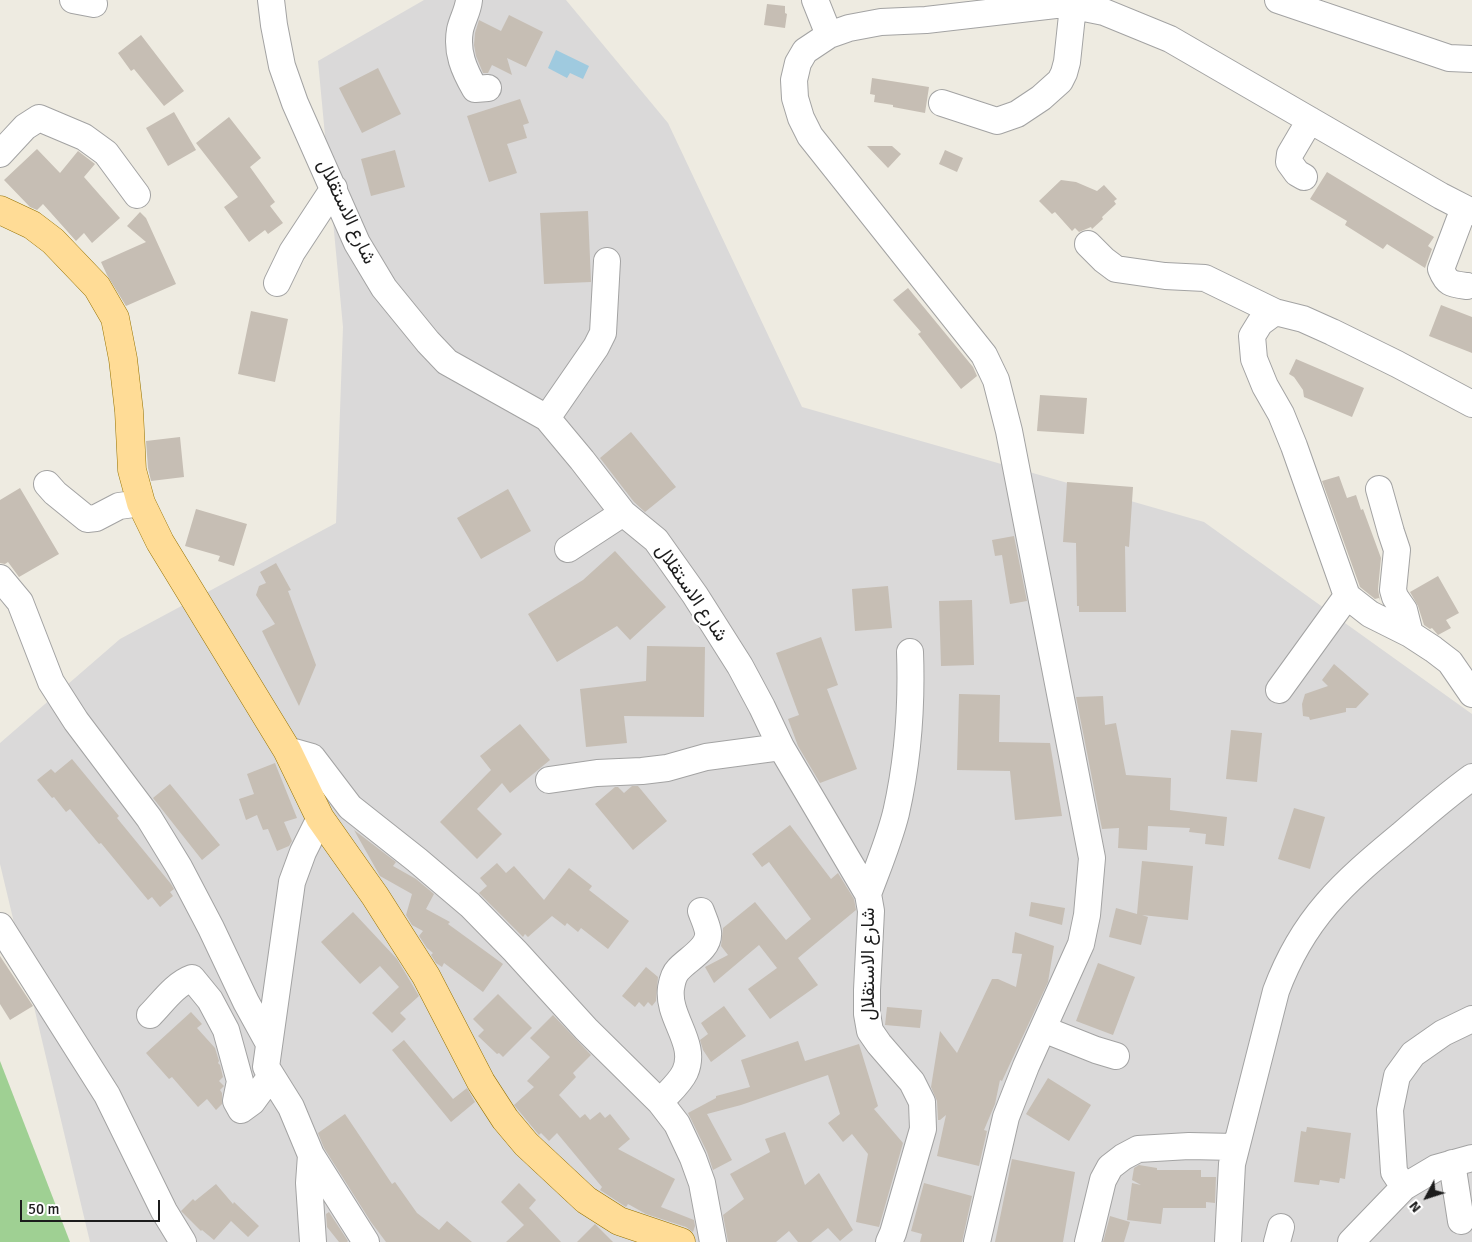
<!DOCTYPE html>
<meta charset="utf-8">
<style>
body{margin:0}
#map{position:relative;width:1472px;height:1242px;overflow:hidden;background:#eeebe1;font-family:Signika,sans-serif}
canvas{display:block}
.north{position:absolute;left:1402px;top:1172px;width:50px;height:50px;-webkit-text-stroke:4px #fff;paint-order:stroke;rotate:230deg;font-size:14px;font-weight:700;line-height:20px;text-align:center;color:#1c1c1c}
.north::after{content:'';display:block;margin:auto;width:18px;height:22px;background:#1c1c1c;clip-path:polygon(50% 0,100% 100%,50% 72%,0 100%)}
.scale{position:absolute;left:20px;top:1200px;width:140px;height:22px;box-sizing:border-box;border:2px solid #1c1c1c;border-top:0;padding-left:6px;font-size:15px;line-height:18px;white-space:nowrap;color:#1c1c1c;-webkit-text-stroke:4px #fff;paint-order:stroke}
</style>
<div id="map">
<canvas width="1472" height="1242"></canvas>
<div class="north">N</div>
<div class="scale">50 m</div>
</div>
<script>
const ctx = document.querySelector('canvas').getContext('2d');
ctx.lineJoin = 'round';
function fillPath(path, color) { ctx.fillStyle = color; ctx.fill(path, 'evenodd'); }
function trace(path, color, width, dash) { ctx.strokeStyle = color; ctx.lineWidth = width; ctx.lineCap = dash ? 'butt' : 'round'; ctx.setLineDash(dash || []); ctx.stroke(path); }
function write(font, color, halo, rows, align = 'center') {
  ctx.font = font + ' Signika,Vazirmatn,sans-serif'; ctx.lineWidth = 4.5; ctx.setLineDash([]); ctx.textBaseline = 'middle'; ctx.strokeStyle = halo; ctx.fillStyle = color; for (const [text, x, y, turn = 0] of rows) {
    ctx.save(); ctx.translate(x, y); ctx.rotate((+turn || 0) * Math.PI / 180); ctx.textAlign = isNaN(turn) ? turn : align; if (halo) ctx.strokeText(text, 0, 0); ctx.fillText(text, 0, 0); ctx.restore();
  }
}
const residential = new Path2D(`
 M424,0H566L668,123L802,407L1204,522L1472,714V1242H90L0,864V743L120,639L336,523L343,327L318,61Z`);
const forest = new Path2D(`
 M0,1061L70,1242H0Z`);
const water = new Path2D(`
 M556,50L589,66L583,79L570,73L567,78L548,68Z`);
const building = new Path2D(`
 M767,4L785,6V13L787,14L785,28L764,25Z
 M509,15L543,32L526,67L507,58L512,75L492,65L488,73H483L476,56L474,45L475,33L479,20L501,31Z
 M141,35L184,91L164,106L134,69L131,71L118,53Z
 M378,68L401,114L362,133L339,88Z
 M872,78L929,87L925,113L893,107V105L874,102L875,95L870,94Z
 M520,99L529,123L523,125L527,138L507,144L517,173L489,182L467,116Z
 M174,112L196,150L168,166L146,128Z
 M229,117L261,158L250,167L275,202L270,206L283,223L268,234L265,230L249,242L224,207L238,197L196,143Z
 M867,146H892L901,154L888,168Z
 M37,149L60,173L78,151L95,164L84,177L120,218L92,243L84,233L76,241L43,204L37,210L30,207L4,180Z
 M395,150L405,187L371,196L361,159Z
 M945,150L963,158L957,172L939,164Z
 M1327,172L1434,237L1428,246L1432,249L1425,268L1387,244L1383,249L1345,225L1347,221L1310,199Z
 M1061,180L1076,182L1097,191L1104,185L1117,199L1114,201L1116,204L1102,217L1103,219L1092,229L1091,227L1079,232L1075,228L1072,231L1055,212L1052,214L1039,201Z
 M588,211L591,282L544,284L540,213Z
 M140,212L146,218L176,284L126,306L107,275L101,262L146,242L127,226Z
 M908,288L973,367L977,376L961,389L918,334L921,332L893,300Z
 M1441,305L1472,317V353L1429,336Z
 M251,311L288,319L275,382L238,374Z
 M1296,359L1364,388L1352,417L1304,397L1303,390L1294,377L1289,374Z
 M1040,395L1087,398L1084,434L1037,431Z
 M631,432L676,487L645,512L634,502L600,458Z
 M180,437L184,477L151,481L148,468L146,441Z
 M1339,476L1347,498L1356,495L1361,510L1363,509L1381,558L1378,589L1380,601L1379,598L1375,599L1360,587L1322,481Z
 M1067,482L1133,487L1129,547L1125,546L1126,612H1079V606H1077L1076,543L1063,542Z
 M20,488L59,554L19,577L8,562L5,564L0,563V500Z
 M508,489L531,531L481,559L457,518Z
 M196,509L247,524L234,566L218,561L220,556L185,546Z
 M1014,536L1027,601L1010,604L1002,555L995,556L992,540Z
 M615,551L666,607L630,640L617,626L557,662L528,614L583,580Z
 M276,563L291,590L288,591L316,665L299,706L262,631L275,624L256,595L259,586L266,583L260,572Z
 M1438,576L1459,613L1446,620L1451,628L1438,635L1432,628L1430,629L1424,625L1418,606L1410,592Z
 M888,586L892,628L855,631L852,589Z
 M972,600L974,665L941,666L939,601Z
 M821,637L838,685L827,689L857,769L820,783L798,746L788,719L799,715L776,653Z
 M647,646L705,647L704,717L624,716L627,743L586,747L580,689L646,681Z
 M1334,664L1369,694L1356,708H1346V712L1310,720L1309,717L1303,716L1302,704L1305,694L1328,686L1322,680Z
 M959,694L1000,695L999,742L1050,743L1062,816L1015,820L1010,771L957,770Z
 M1103,696L1105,725L1116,723L1126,775L1171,778L1170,810L1227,817L1224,846L1205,844L1206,834L1189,832L1190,828L1148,826L1147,850L1118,848L1119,828L1102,829L1076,697Z
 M520,724L550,760L510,793L502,783L477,809L502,834L477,859L440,822L491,770L480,756Z
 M1231,730L1262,733L1257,782L1226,779Z
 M72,759L119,816L117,818L171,884L174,889L170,892L173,896L160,907L152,897L148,900L101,843L99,844L70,809L66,812L54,797L52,798L37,780L51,769L55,773Z
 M275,763L297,818L284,822L292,841L289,846L277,851L268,829L263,830L257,815L246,820L239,799L254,794L247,774Z
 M170,784L220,845L202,860L153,798Z
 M632,786H638L667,821L633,850L595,804L615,787H618L624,793Z
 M1294,808L1325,817L1310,869L1278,859Z
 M790,825L831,879L838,873L854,899L856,910L798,958L818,985L770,1019L748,989L777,968L759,945L714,983L705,967L728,955L721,946L723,928L755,902L786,940L811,919L769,862L762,867L752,854Z
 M354,830L396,862L393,866L416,879L434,894L426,909L450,922L448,924L503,964L483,992L444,963L442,967L436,963L431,955L433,953L427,948L419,936L423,931L412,925L406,915L412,894L380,876Z
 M1142,861L1193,866L1188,920L1142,915L1148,917L1141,945L1109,937L1116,908L1137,914Z
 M497,863L506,873L514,866L544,900L569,868L592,886L589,890L629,921L608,949L581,928L578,932L567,923L565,926L552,916L528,937L525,934L523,937L479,893L487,886L480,878Z
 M1031,902L1065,908L1062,925L1029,916Z
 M353,912L397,959L419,996L400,1013L406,1019L392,1033L372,1013L399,987L380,966L360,984L321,942Z
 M1015,932L1054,946L1048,982L1002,1081L1000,1080L995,1104L984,1130L987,1131L979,1166L937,1156L946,1115L940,1120H938L937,1101L931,1087L940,1031L957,1053L992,979H998L1016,987L1022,954L1012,953Z
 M0,956L33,1006L10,1020L0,1004Z
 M1098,963L1135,977L1113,1035L1076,1021Z
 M646,967L658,977L656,1001L652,1006L648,1002L644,1007L639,1002L635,1007L622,996Z
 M498,994L532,1028L503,1057L499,1053L497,1054L478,1036L484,1030L473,1019Z
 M724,1006L746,1036L711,1062L703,1050L700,1040L708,1034L701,1023Z
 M887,1007L922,1010L920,1028L885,1025Z
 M191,1012L202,1024L197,1028L215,1048L219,1061L218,1063L220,1065L223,1077L219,1081L224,1086L220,1090L222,1093V1104L216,1110L207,1099L198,1107L172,1077L169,1079L146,1053Z
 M553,1015L591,1055L573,1073L576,1077L559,1095L580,1118L585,1114L590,1120L600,1112L605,1118L610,1114L630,1139L618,1149L675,1179L661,1207L694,1220L695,1226L693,1232L686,1227L646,1214L628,1204L626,1207L600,1190L602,1187L557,1133L549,1141L541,1133L539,1135L514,1105L534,1087L527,1081L550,1057L530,1038Z
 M404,1040L453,1099L467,1088L475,1102L451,1122L392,1050Z
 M798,1041L805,1061L859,1044L878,1106L874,1109L903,1143L879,1227L856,1222L868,1154L852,1134L843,1142L828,1123L840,1114L828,1075L741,1105L707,1114L732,1160L713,1170L707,1152L688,1113L716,1098V1096L750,1087L741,1060Z
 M1048,1078L1091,1105L1069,1141L1026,1114Z
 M345,1114L392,1184L395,1182L417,1213L439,1230L447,1221L472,1242H386L371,1222L324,1148L318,1133Z
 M1307,1127L1351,1133L1345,1179L1340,1178L1339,1183L1320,1180L1319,1185L1294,1182L1301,1131L1306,1132Z
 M785,1132L805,1185L819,1173L853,1230L840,1241L828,1228L811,1242H798L789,1231L776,1242H728L723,1215L744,1199L730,1174L770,1152L765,1139Z
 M1012,1159L1075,1172L1063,1242H995Z
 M1139,1165L1157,1168V1170H1201V1177H1216L1215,1203L1206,1202V1208H1163L1161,1224L1127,1220L1132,1183L1141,1185L1132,1180L1134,1168Z
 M519,1183L536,1200L529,1208L561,1242H506L524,1225L501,1202Z
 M924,1183L972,1196L962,1242H920L922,1234L911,1231Z
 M216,1184L233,1204L234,1202L259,1226L248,1237L231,1221L214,1240L202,1230L201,1231L181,1211L193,1199L195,1201Z
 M329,1212L348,1241L347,1242H339L327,1227L326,1214Z
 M1110,1216L1130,1222L1124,1242H1103Z
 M595,1224L613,1242H577Z`);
const minor = new Path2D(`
 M73,0L94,4
 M271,0L274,25L282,66L295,103L357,243L384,288L428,342L447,362L547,418L582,460L623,513L656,540L695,595L740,666L762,707L781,747L868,894L871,911L867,990V1014L870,1031L879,1044L912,1082L922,1102L923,1129L893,1233L889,1242
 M469,0C468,11 462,20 460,30C456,52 464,70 475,89L488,88
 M815,0L829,35
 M1278,0L1449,58L1472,59
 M942,103L997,121L1017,114L1041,98L1060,81L1064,73L1067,62L1073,6
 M0,154L25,127L39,118L84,137L106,153L137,195
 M1304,177L1297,173L1289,162L1290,154L1310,120
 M1464,208L1441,269C1447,284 1451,284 1467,286
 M1088,244L1104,260L1116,269L1165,276L1205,278L1275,312
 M277,283L292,252L334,188
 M1472,404L1397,364L1332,332L1303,319L1275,312L1260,323L1252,336L1254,359L1265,386L1281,414L1294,446L1347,596L1370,614L1410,634L1433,649L1450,662L1472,694
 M547,418L596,347L603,333L607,261
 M47,484L55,493L87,519L96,518L119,506L141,503
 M1379,489L1391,532L1397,550L1393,590L1395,597L1404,610L1410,634
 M568,549L623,513
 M0,578L20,602L51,682L76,721L149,818L179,867L211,928L246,1002L268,1042
 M1279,690L1347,596
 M287,750L312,757L350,807L417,860L470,905L515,951L586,1029L660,1102L677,1124L693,1158L702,1183L713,1242
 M549,780L597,773L642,771L667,768L706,757L781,747
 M320,818L303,852L292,882L266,1067L291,1107L311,1155L366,1242
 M868,894C878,867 889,841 896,813C908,760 912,706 910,652
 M0,926L107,1095L164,1211L183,1242
 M150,1015C162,1003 175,984 192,978L210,1000L226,1030L240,1081L236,1101L241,1110L252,1102L271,1076
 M1043,1029L1096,1050L1116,1056
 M660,1102C668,1093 680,1083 685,1072C698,1043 667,1018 671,988C672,982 674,974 678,970C687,959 710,949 708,932C707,925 703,917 701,911
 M311,1155L309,1183L313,1242
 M1452,1163L1461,1221
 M1404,1187L1394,1172L1390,1110L1397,1076L1413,1054L1443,1033L1472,1019
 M977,1242L1006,1117L1026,1066L1081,944L1087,915L1092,858L1009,431L996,380L984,355L810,136L801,118L795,98L794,80L798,63L805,51L829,35L849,28L881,22L926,20L1064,4L1104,12L1170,39L1441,196L1472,212
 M1088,1242L1103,1180L1110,1167L1123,1157L1138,1149L1189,1146L1235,1147
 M1228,1242L1232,1164L1276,991C1303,918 1343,883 1401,835C1424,815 1447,795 1472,777
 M1277,1242L1281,1227
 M1351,1242L1404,1187L1436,1168L1472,1158`);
const major = new Path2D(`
 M0,210L32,225L53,241L97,287L115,318L123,359L129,411L132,470L141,503L160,542L287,750L320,818L375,896L426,976L481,1082L505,1119L526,1144L586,1200L619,1221L681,1242`);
const streetNames = [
 ["شارع الاستقلال",346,212,65],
 ["شارع الاستقلال",691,593,56],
 ["شارع الاستقلال",869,964,-90]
];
fillPath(residential, '#dad9d9');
fillPath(forest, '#9fd093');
fillPath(water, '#9fcadf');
fillPath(building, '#c6beb4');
trace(minor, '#a3a3a3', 28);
trace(major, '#957200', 29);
trace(minor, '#fff', 26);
trace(major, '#ffdc96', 28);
write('19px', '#1c1c1c', '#fff', streetNames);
</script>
